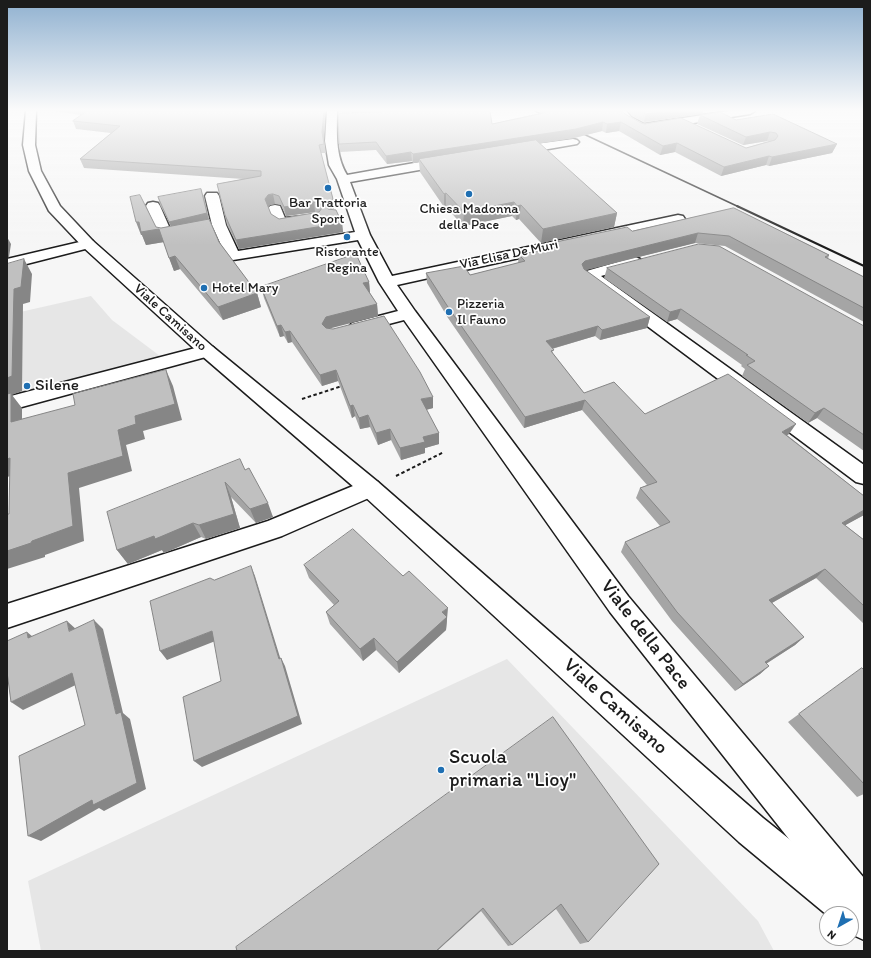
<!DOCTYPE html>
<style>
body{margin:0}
#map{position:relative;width:871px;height:958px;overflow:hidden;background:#f6f6f6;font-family:Itim,sans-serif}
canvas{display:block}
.frame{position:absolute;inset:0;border:8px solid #1c1c1c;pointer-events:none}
.north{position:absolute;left:819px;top:906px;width:40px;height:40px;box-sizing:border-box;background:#fff;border:1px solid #a4a4a4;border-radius:50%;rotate:219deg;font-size:11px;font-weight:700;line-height:16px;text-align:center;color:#1c1c1c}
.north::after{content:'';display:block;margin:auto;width:14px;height:18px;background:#1f6fb2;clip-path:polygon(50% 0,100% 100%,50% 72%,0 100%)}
</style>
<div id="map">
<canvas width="871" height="958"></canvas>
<div class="frame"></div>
<div class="north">N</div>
</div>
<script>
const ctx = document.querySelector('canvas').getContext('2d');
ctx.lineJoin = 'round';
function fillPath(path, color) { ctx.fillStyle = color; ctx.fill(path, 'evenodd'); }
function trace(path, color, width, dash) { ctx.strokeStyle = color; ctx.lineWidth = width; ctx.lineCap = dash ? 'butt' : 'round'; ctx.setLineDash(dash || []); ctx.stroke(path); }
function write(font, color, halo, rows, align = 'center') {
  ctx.font = font + ' Itim,sans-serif'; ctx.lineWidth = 3.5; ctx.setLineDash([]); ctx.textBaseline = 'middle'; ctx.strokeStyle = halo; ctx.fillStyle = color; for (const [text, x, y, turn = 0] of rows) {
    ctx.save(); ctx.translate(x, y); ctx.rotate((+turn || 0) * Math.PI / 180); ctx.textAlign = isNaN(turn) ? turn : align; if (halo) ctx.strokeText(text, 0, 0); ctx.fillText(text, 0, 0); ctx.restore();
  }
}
const built = new Path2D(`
 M91,296L112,320L168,362L7,404V315Z
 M507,659L758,921L774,951H41L28,881Z`);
const path = new Path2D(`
 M302,399L342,386
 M396,476L444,452`);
const minor = new Path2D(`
 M327,111H337C337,133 335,155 347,175L448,157L452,158L454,161L452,164L448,165L350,182L370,235L392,276L678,215L683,216L685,219L683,222L678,223L397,285L415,311L628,596L864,878V924L851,919V914H848L610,612L404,320L358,332L352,331L349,327L352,323L398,311L379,282L358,240L233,260L228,259L226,256L212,225L205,196L207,193H217L219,196L226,225L238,251L355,232L337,179L329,165L325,141Z
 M616,111H626L631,117L644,124L729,111H755L750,114L643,131L623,122Z
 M573,139L577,140L579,142L577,144L514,155L510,153L508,151L510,149L514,147Z
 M153,202L158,203L160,206L171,231L186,228L191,229L193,232L191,235L166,240L161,239L146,206L148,203Z
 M275,205L280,206L285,218L304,216L309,217L311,220L309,223C301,225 280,230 274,224C271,220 270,214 268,209L270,206Z
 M88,240L93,241L95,244L93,247L7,269V259Z
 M635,257L640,259L643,262L640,265L601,276L864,465V484L856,482L583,278L581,275L583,272Z
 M207,345L213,347L216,351L213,355L7,411V397Z
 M370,479L378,482L381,488L378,494L282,536L7,628V604L268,521Z`);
const major = new Path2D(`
 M26,111H36L35,145L41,171L60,206L93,241L213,347L378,482L763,818L864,899V940L851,934V914L827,915L739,842L362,494L201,355L83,247L49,211L29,171L23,145Z`);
const railFar1 = new Path2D(`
 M535,111L549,118
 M575,130L739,207`);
const rail = new Path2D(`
 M737,206L864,266`);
const wall = new Path2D(`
 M54,111H325L324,140L326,153H321L333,199L334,209H332L342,223L343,232L239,249L227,225L217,184L243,179L84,168L80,159L111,133L76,129L73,121L81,115ZM275,204L281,205L286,216L315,212H318L279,219L271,214L268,207L270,205Z
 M338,111H490L492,124L540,113L539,111H622L625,114L641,123L746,148L769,141H767L743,145L697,124L700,115L736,120L837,144L832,153L769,166L766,165L721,176L675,152L660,155L619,131L606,133L602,131L574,138L539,143L617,213L614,227L541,243L519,219L516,220L512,216L463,226L446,207H444L420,172L419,162L413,163L412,161L387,164L376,150L340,152L339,144L381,112H338Z
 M628,111H703L702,114L644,122L632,116Z
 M204,196L209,219L219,242L257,293L261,307L223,320L180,269L174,271L164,242L146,245L142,235H141L156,227L161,228L171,226L160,205L158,197Z
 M734,208L829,255L828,259L864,277V322L725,246L695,243L585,270L650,317L647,328L600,340L595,336L552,349L553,354L584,393L645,414L789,434L787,435L864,496V515L845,525L864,540V624L816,578L772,603L804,637L795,645L766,664L769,666L760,674L735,691L672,621L621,552L625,542L660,526L636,498L640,488L647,485L582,410L524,428L448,318L427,283L426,273L470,275L518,263L519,255L551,249V243L632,231Z
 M607,268L864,326V451L817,418L808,423L742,376L745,369L741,366L742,365L677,319L667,322L604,278Z
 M369,282L370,293L377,304L378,316L328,328L433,408L426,410L439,433V444L425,448V453L401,460L391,440L378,445L370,427L360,429L355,416L352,418L338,381L322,386L292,342L288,343L284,336L280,337L264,298L261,287Z
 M245,470L273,517L256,523L231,497L240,528L206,539L201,537L169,551L164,553L162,550L128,564L117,550Z
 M304,565L447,620V621L446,630L399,673L376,650L363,661L330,624L326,612L334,605L309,578Z
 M862,668L864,670V794L857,797L788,722Z
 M553,717L588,942L580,944L556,909L512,945L508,946L481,911Z`);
const shadedWall = new Path2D(`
 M324,111H325L324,141L322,132Z
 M666,111H703L702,114L644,122L646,114Z
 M603,122L602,131L574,138L421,162L419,159V162L413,163V154Z
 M621,122L619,131L606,133L607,124Z
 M770,132L767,141L743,145L746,137Z
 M677,143L675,152L660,155L663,146Z
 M837,144L832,153L769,166L772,157Z
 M411,152L412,161L387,164L386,156Z
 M769,156L766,165L721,176L724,167Z
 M201,189L209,221L172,229L169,222Z
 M446,193V207H444V194Z
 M273,194L275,204L270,205L267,208L265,199L268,195Z
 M333,199L334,209L329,210L325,205L327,201Z
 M314,202L315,212L286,216L284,207Z
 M514,202L512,216L463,226L464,212Z
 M521,205L519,219L516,220L517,206Z
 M617,213L614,227L541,243L543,229Z
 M136,222H139L159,229L164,242L146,245L142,235H141Z
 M342,223L343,232L239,249L236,240Z
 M698,233L695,243L583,271L582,264L585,261Z
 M7,237L11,244L9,257L7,258Z
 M175,256L180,269L174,271L169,258Z
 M24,259L32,274L30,302L23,304L22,391L12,395L22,408V437L11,422L7,397V378L14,289Z
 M369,282L370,293L364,294L363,283Z
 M257,293L261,307L223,320L218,307Z
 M377,304L378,316L328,329L324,335L322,324L326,317Z
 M681,309L677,319L667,322L670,312Z
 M650,317L647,328L600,340L602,330Z
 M281,325L284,336L280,337L277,326Z
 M598,326L595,336L544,351L546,341Z
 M290,331L292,342L288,343L285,332Z
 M166,370L173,386L182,420L143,431L145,439L126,445L132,471L79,488L84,541L45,555V557L7,569V551L68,473L118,430L135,416Z
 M336,370L338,381L322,386L320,375Z
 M433,397V408L421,411V399Z
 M585,400L582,410L524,428L525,417Z
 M353,405L355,416L352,418L350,406Z
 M824,408L817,418L808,423L815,413Z
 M368,415L370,427L360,429L359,418Z
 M796,424L789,434L775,442L782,432Z
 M390,429L391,440L378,445L376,433Z
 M439,433V444L425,448V453L401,460L400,448L423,437Z
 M10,458L22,473L7,477V459Z
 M225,482L231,497L240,528L206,539L199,525Z
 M268,503L273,517L256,523L250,509Z
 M864,510V515L833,532L842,523Z
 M193,523L201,537L169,551L164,553L162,550L128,564L117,550L154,536Z
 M251,566L255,576L283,667L279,659Z
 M825,569L816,578L761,609L769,600Z
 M448,608L446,630L399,673L397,662L442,612Z
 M94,620L103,629L123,713L130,719L146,789L104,811L99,808L41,841L28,836L116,714Z
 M67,621L77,630L69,631Z
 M212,631L218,640L167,660L160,651Z
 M27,632L38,641L28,638Z
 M804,637L795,645L756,670L765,662Z
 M374,638L376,650L363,661L360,649Z
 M281,658L285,666L302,724L202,767L194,761Z
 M769,666L760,674L735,691L743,684Z
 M72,673L82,682L23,710L11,702Z
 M483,908L481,911L437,951H436Z`);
const building = new Path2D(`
 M87,111H324L322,132L324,144L319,145L333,199L327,201L325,205L328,209L336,210L342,223L236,240L225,215L217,184L261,176V171L80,159L120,126L73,121ZM273,194L279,196L284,207L314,202L320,204L322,208L319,212L279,219L271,214L265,199L268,195Z
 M382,111H490L492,124L544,113L543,111H622L625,114L641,123L645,124L681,118L746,148L775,140L778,136L776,133L770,132L746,137L700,115L720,112L736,120L773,114L837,144L772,157L769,156L724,167L677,143L663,146L621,122L607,124L603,122L576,129L413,154L411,152L386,156L376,142L339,144L338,113L380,112Z
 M641,111H666L646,114Z
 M536,140L617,213L543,229L521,205L517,206L514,202L464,212L446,193L444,194L419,159Z
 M201,189L207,213L169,222L158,197Z
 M140,195L156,227L161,228L209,219L219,242L257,293L218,307L175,256L169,258L159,229L141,232L139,222H136L130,197Z
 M734,208L829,255L825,257L864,277V308L729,236L698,233L585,261L582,264L584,269L650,317L602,330L598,326L546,341L554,350L551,351L584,393L614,382L645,414L728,374L796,424L782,432L864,496V510L842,523L864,540V606L825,569L769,600L804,637L765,662L769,666L743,684L677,612L625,542L670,522L640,488L657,482L585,400L525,417L448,307L426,273L464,266L470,275L525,261L519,255L556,247L551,243L627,227L632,231Z
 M699,244L719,246L864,326V435L824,408L815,413L747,365L755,361L746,355H748L681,309L670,312L607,268Z
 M356,254L369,282L363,283L377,304L326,317L322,324L326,328L333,329L384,316L420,372L433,397L421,399L439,433L423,437L425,442L400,448L390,429L376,433L368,415L359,418L353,405L350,406L336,370L320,375L290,331L285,332L281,325L277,326L261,287Z
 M24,259L21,287L14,289L12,376L7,378V264Z
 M166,370L175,404L135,416L136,424L118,430L123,456L68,473L73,526L32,541L31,543L7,551V514H9L10,458L7,459V394L11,393V422L75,405L73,394Z
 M240,459L245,470L249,468L268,503L250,509L225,482L234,514L199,525L193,523L160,537L155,539L154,536L117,550L107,512Z
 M353,529L403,576L409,571L448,608L442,612L447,617L397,662L374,638L360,649L326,612L339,601L304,565Z
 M251,566L279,659L281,658L298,716L194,761L183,697L221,681L212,631L160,651L150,601L210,578L214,580Z
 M94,620L116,714L121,712L137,783L93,805L92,800L28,836L19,756L85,725L72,673L11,702L7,672V641L27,632L28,638L67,621L69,631Z
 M862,668L864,670V784L799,714Z
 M553,717L659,864L588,942L561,904L512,945L483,908L436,951H237L236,947Z`);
const markers = [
 [328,188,4,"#1f6fb2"],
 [469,194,4,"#1f6fb2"],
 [347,237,4,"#1f6fb2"],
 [204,288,4,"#1f6fb2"],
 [449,312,4,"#1f6fb2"],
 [27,386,4,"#1f6fb2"],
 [441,770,4,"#1f6fb2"]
];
const farPoinames = [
 ["Bar Trattoria",328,203],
 ["Sport",328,219],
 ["Chiesa Madonna",469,209],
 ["della Pace",469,225],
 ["Ristorante",347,252],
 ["Regina",347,268],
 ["Hotel Mary",212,288,"left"],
 ["Pizzeria",457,304,"left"],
 ["Il Fauno",457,320,"left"]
];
const farStreetnames = [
 ["Via Elisa De Muri",509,255,-12],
 ["Viale Camisano",170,318,42]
];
const poiNames = [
 ["Silene",35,386]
];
const nearStreetnames = [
 ["Viale della Pace",645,635,52],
 ["Viale Camisano",615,707,42]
];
const nearPoinames = [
 ["Scuola",449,758],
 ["primaria \"Lioy\"",449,781]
];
fillPath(built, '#e6e6e6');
trace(minor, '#1c1c1c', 3);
trace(major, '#1c1c1c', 3);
trace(path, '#1c1c1c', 2, [3.5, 2.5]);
fillPath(minor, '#fff');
fillPath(major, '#fff');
trace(railFar1, '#1c1c1c', 1.5);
trace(rail, '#1c1c1c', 2);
fillPath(wall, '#a5a5a5');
fillPath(shadedWall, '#868686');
fillPath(building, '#c0c0c0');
trace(building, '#868686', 1);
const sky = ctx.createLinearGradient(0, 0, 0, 245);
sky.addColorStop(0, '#90b1d0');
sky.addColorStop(0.45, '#fbfbfb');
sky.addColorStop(1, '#fbfbfb00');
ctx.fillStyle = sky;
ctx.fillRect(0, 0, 871, 245);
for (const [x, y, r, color] of markers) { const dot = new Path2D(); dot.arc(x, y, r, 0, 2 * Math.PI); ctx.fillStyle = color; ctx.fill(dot); trace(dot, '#fff', 1.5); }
write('14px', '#1c1c1c', '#fff', farPoinames);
write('14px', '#1c1c1c', '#fff', farStreetnames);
write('17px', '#1c1c1c', '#fff', poiNames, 'left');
write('20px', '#1c1c1c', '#fff', nearStreetnames);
write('20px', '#1c1c1c', '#fff', nearPoinames, 'left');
</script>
